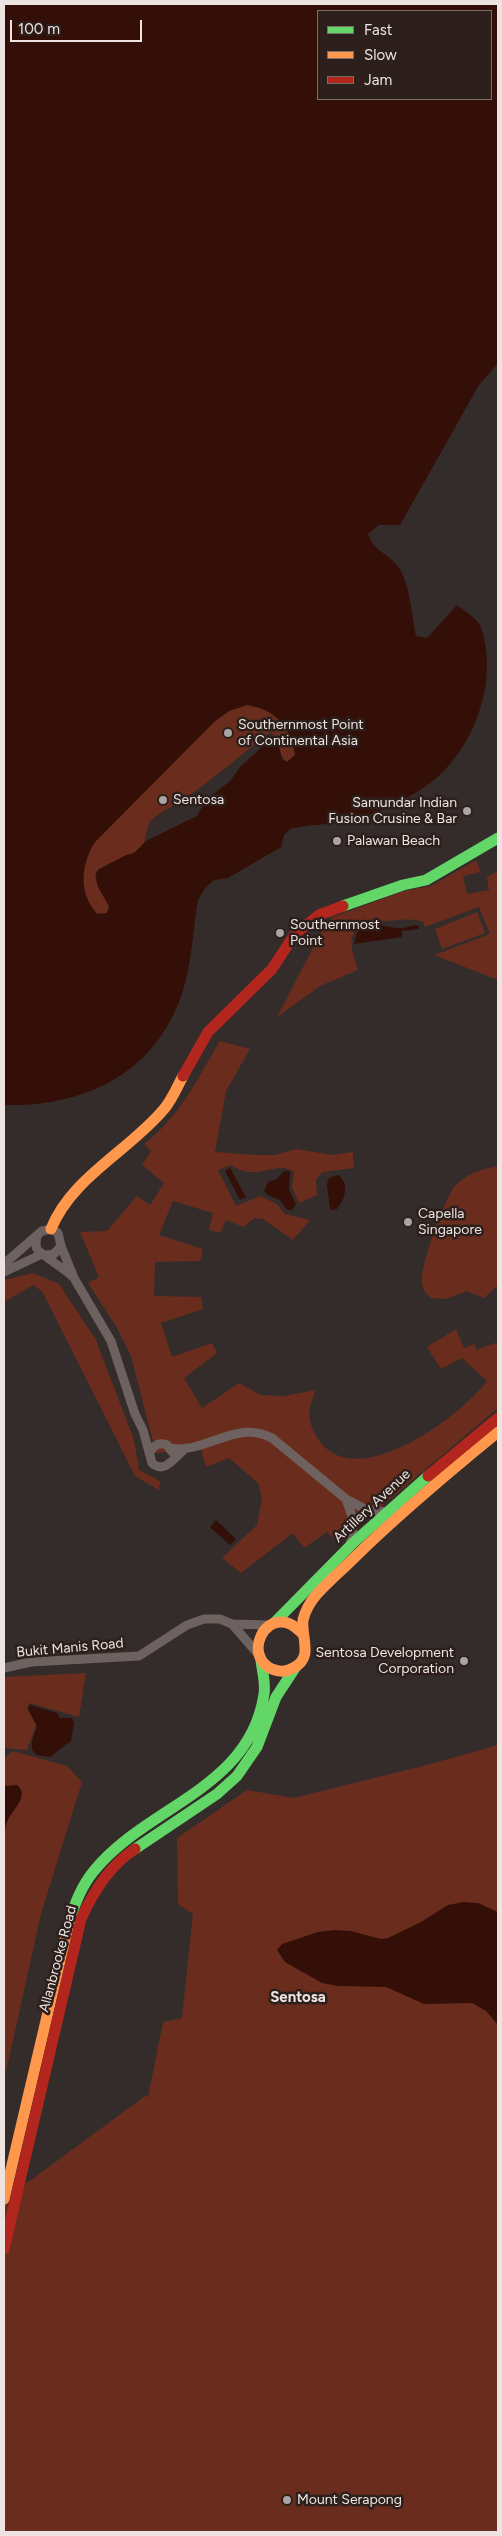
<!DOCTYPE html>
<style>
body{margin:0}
#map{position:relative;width:502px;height:2536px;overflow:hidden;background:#332c2a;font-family:Figtree,sans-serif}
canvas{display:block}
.frame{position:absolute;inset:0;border:5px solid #ede4e2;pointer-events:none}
.legend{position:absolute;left:317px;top:10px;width:175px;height:90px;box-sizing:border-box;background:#2d201c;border:1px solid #7a6e6b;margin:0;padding:6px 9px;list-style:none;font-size:15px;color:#ede4e2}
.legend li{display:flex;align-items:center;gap:10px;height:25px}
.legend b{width:25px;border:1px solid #7a6e6b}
.scale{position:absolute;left:10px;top:20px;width:132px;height:22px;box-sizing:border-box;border:2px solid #ede4e2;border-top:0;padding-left:6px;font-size:15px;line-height:18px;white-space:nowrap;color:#ede4e2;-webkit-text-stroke:4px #2d201c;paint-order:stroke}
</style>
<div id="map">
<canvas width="502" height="2536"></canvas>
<div class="frame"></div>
<ul class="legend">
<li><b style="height:6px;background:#63d668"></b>Fast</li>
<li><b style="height:6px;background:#ff974d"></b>Slow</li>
<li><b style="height:6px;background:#b3261e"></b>Jam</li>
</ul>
<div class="scale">100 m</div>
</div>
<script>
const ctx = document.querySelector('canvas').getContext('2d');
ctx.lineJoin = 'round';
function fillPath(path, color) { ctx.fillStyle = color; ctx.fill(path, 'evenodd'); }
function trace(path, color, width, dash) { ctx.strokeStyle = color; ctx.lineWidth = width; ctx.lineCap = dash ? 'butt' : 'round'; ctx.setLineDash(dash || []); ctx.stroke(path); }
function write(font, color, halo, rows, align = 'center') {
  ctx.font = font + ' Figtree,sans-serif'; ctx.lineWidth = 5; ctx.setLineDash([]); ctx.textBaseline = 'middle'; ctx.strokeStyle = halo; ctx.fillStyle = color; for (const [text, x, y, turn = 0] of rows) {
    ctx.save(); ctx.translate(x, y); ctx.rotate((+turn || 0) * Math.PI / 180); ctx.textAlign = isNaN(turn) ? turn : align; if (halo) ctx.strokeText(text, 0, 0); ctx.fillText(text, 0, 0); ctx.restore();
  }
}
const green = new Path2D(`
 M247,705C275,709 291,727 295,755L287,762C278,755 279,741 271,732C242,754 213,779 183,800C173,807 159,811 151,821C144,830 148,841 140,849C130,859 108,860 96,872L95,876L109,906L107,913L97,914C78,892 81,866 94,843L215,721L229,711Z
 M476,860L481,872L463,876L467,894L489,890L487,877L498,871V980L434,955L490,934L479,907L425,927L423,922C409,918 399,920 386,921C377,921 370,919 361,921C346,940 352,949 358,970L320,986L277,1017L326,923L333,917L404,891L431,886Z
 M477,912L485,933L442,949L435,929Z
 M220,1041L250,1049L226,1091L215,1152L258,1155H275L296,1149L332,1155L353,1152L354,1168L323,1172L316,1179L317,1195L299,1203L292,1187L294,1172C277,1159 256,1183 231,1165L218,1170L236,1206L260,1196L277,1204L285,1214L310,1220L293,1240L263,1219L254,1218L243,1227L226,1220L220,1233L209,1230L213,1213L173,1201L159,1235L203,1249L200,1261L155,1262L154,1296L201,1297L203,1309L161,1323L172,1357L212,1343L217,1353L184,1378L202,1408L239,1383L261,1395L284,1396L316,1390C308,1408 306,1419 317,1437C352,1497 459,1418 487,1381L462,1358L441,1369L427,1347L456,1329L464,1348L475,1344L476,1350L498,1342V1337V1408L338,1543L327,1532L304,1548L293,1533L241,1573L222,1558L257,1525L262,1498L258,1483L229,1458L206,1467L201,1449L156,1453L131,1356L116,1326L88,1283L99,1277L80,1232L107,1231L137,1196L150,1205L164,1183L142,1165L151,1151L144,1144C179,1118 198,1078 220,1041Z
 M498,1166V1285L484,1298L467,1291L446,1299L431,1298C424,1293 421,1286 422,1278C422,1262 445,1199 454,1187C466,1174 481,1169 498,1166Z
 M33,1273L59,1284L96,1340L134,1440L139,1470L160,1481L159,1490L135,1476L42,1291L33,1285L4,1302V1280Z
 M86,1673L79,1717L29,1703L27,1708L36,1725L27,1750L4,1748V1677Z
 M498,1745V2532H4V2194L31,2180L145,2096L148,2097L163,2022L182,2018L193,1914L178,1904L177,1838L247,1790L294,1798L423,1766Z
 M13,1751L67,1766L82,1782L41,1914L4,2081V1758Z`);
const water = new Path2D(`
 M4,4H498V363L479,385L400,525H379L368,534C373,551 390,554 399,568C410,585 412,616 416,636L427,638L457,605C464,611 475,617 480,625C502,683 470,762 417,792C397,804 370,817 347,821C328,825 309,824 290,829L284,835L281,847L228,878L214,880L205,888L198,900C193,929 192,959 184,987C159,1072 87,1107 4,1105ZM318,11H491V99H318ZM247,705C275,709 291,727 295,755L287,762L282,759L277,738L261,748L241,766L230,781L206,800L197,816L146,841L134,853L126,855L98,870C91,881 104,896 109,906L107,913L97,914C78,892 81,866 94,843L214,722L229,711Z
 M376,923C381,926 399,929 404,928C410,927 412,924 419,926V929L402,931V937L354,944L356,935L362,926Z
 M230,1168L246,1197L240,1200L225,1171Z
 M284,1171H290L289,1190L296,1204L292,1210H287L280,1200L268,1195L264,1191L268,1182L277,1179Z
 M338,1175C350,1183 345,1200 337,1209L330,1210L327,1184L329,1178Z
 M216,1520L236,1539L230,1545L210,1527Z
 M30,1705L57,1713L60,1718H72L74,1723L71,1741L50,1757L37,1755L32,1750V1741L37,1726L28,1709Z
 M17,1785C30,1796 13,1809 8,1820C4,1827 5,1839 4,1848V1786Z
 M464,1902L478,1903L498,1912V2025L486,2011L472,2003L424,2004L386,1987L338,1986L322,1983L285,1962L277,1950L282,1944L318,1932L334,1930L351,1931L381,1939L388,1938L421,1922L448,1905Z`);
const street = new Path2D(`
 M37,1237C36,1241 35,1245 37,1249C39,1253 66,1270 72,1276
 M61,1246L74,1278L111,1341L135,1414L143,1430L152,1463C165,1475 175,1456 186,1448
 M4,1264L42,1231L51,1229L58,1233L61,1246L54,1254L46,1255
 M4,1272L42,1254
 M170,1448C208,1454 234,1419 272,1438L346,1499L365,1509L386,1512
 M150,1452C154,1445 160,1442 167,1445L172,1452
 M346,1499L354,1522L350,1545
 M232,1624L258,1654
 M4,1668L31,1662L139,1656L187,1625L204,1619H220L232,1624L269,1625`);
const fast = new Path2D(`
 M343,906L403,885L426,880L498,838
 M274,1623L354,1542L428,1476
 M135,1849L217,1794L237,1776L257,1747L276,1697L295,1668
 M69,1923C74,1905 81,1887 93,1872C145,1806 250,1790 264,1694C266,1683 262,1671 261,1660`);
const slow = new Path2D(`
 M51,1229C72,1177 129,1151 164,1109C172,1100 177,1087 183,1076
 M303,1634C296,1628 290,1621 280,1622C263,1623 253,1645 261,1659C263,1664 270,1669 275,1670C281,1672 288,1671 293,1668C314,1658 301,1638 303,1620C305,1611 311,1601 317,1594C329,1581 343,1569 355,1557C401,1512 449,1472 498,1432
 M4,2199L69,1923`);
const jam = new Path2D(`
 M183,1076L208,1032L272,969L295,934L319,915L343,906
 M428,1476L498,1418
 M4,2249L81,1919C93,1892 109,1866 135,1849`);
const markers = [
 [228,733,5,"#aca4a2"],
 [163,800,5,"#aca4a2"],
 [467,811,5,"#aca4a2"],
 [337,841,5,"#aca4a2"],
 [280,933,5,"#aca4a2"],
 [408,1222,5,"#aca4a2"],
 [464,1661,5,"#aca4a2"],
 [287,2500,5,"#aca4a2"]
];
const poiNames = [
 ["Southernmost Point",238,725],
 ["of Continental Asia",238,741],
 ["Sentosa",173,800],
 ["Samundar Indian",457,803,"right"],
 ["Fusion Crusine & Bar",457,819,"right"],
 ["Palawan Beach",347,841],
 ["Southernmost",290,925],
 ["Point",290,941],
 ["Capella",418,1214],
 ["Singapore",418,1230],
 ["Sentosa Development",454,1653,"right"],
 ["Corporation",454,1669,"right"],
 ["Mount Serapong",297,2500]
];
const streetNames = [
 ["Artillery Avenue",372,1506,-43],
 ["Bukit Manis Road",70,1648,-5],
 ["Allanbrooke Road",58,1959,-75]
];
const neighbourhoodNames = [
 ["Sentosa",298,1998]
];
fillPath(green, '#6a2d1d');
fillPath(water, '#340f07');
trace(street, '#6e6260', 9);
trace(fast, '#63d668', 11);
trace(slow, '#ff974d', 11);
trace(jam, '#b3261e', 11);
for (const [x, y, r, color] of markers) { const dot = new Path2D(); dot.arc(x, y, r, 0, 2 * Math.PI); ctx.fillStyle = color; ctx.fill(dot); trace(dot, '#2d201c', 2); }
write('14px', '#ede4e2', '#2d201c', poiNames, 'left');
write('14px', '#ede4e2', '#2d201c', streetNames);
write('bold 15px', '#ede4e2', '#2d201c', neighbourhoodNames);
</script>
